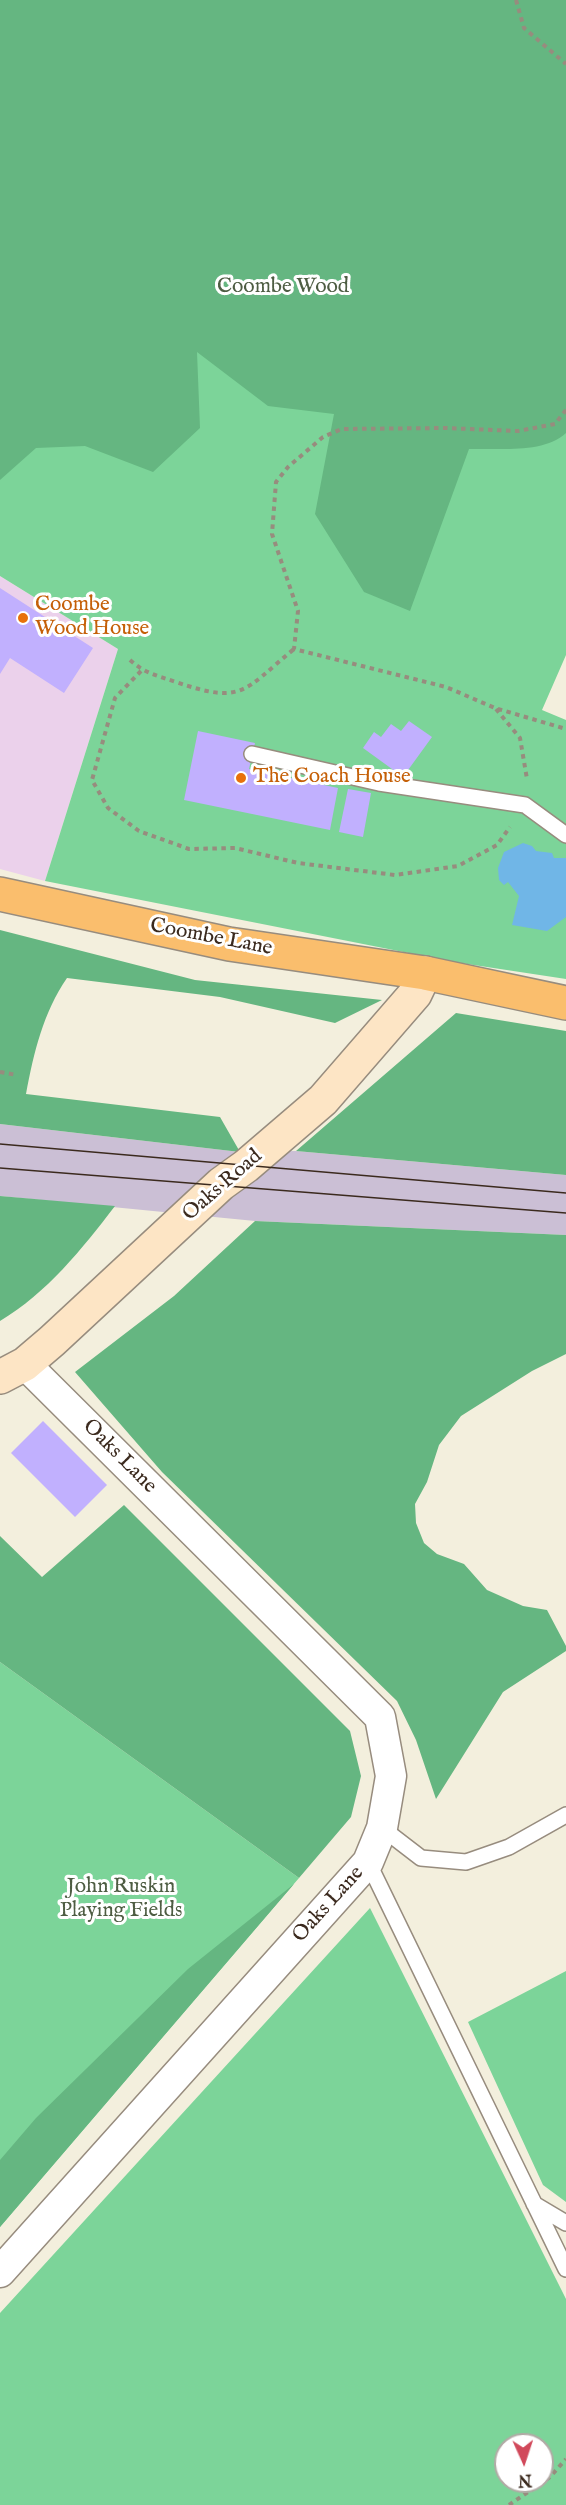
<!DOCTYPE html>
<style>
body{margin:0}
#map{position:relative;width:566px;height:2505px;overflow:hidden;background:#f3efdd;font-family:"IM FELL English",serif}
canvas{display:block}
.north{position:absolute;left:494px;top:2433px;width:60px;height:60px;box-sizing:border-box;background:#fff;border:2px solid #b1aaa5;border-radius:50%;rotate:177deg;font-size:16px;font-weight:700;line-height:24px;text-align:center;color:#3b2a1e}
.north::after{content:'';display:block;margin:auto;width:21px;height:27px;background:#d1495b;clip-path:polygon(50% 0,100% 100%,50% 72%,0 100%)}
</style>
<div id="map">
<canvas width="566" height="2505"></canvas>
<div class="north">N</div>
</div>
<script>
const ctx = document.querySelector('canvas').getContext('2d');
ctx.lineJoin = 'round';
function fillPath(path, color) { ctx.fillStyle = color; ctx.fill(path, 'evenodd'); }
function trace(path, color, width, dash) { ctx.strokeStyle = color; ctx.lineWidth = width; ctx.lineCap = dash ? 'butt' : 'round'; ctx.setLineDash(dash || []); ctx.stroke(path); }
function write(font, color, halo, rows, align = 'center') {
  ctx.font = font + ' "IM FELL English",serif'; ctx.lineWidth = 6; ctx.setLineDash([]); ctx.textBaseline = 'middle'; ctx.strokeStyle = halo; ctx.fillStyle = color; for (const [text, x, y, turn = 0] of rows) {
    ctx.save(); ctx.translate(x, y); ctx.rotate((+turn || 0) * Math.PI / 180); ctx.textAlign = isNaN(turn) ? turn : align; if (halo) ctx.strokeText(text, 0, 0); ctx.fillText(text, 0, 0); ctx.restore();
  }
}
const built = new Path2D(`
 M0,576L118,649L45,881L0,869Z`);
const industrial = new Path2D(`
 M0,1124L240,1152L296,1151L566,1175V1235L255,1221L0,1196Z`);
const green = new Path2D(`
 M0,0H566V655L542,710L566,720V979L454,962L45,881L118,649L0,576Z
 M0,1662L299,1878L0,2227Z
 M370,1908L566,2299V2505H0V2313ZM506,2445H542V2481H506Z
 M566,1971V2202L543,2185L468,2022Z`);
const forest = new Path2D(`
 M0,0H566V433C544,454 498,448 469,449L410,611L364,592L315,514L334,414L268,406L197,352L200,428L153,472L85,446L36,448L0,480Z
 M0,930L195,980L382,1000L335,1023L220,997L67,978C43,1013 34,1052 26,1094L220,1117L240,1152L0,1124Z
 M456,1013L566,1031V1175L296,1151Z
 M0,1196L115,1206C82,1249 47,1293 0,1321Z
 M255,1221L566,1235V1354L532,1371L461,1416L439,1445L427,1482L415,1504L416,1523L424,1543L437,1554L464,1564L487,1590L523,1606L547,1610L566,1646V1651L503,1692L436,1799L416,1740L397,1701L162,1472L75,1372L174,1296Z
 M124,1505L350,1731L361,1776L351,1817L299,1878L0,1662V1536L42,1577Z
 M294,1884L0,2227V2160L36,2118L188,1969Z`);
const water = new Path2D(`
 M523,843L532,846L536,851L552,853L554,858H566V917L547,931L512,925L519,896L508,882L504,885L499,880L498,868L504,852Z`);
const building = new Path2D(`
 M0,588L93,648L64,693L10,658L0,674Z
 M409,721L432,737L403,777L363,748L374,732L381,737L391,724L401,731Z
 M198,731L255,743L249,769L338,788L330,830L184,800Z
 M348,789L371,793L363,837L339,832Z
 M43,1421L107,1485L75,1517L11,1453Z`);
const path = new Path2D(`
 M516,0L524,28L566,64
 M566,410L555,424L518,431L445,428L342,429L323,437L288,467L276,482L272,534L298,611L294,649L446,687L495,708L566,729
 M130,660C144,673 158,676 176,682C243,705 243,691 294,649
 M141,671L115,698L92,780L108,808L139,831L189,849L235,848L298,863L395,875L458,866L497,845L510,827
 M496,709L520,738L527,779
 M0,1072L17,1075
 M509,2505L550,2477L566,2459`);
const lane = new Path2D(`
 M252,754L379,783L525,805L566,835
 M382,1828L421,1858L466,1862L509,1847L566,1815
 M368,1862L566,2269
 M534,2204L566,2223`);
const street = new Path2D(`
 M0,2272L368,1862L382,1828L391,1776L380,1717L25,1364`);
const secondary = new Path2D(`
 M0,1377L25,1364L52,1341L221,1184L246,1166L323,1100L415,994L425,973`);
const primary = new Path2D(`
 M0,894L229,944L425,973L566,1003`);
const tram = new Path2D(`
 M0,1144L566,1193
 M0,1168L566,1213`);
const markers = [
 [23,618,6,"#e8710a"],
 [241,778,6,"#e8710a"]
];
const parkNames = [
 ["Coombe Wood",283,288],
 ["John Ruskin",121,1888],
 ["Playing Fields",121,1912]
];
const foodNames = [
 ["Coombe",35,606],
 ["Wood House",35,630],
 ["The Coach House",253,778]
];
const streetNames = [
 ["Coombe Lane",211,938,11],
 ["Oaks Road",223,1186,-41],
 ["Oaks Lane",119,1457,45],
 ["Oaks Lane",329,1905,-48]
];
fillPath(built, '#ebd1eb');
fillPath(industrial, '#cbbfd5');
fillPath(green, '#7cd499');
fillPath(forest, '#65b681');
fillPath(water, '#70b6e7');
fillPath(building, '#c1b0fe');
trace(lane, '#978c7e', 18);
trace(street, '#978c7e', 33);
trace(secondary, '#978c7e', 36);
trace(primary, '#978c7e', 36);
trace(path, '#978c7e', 4, [4.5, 4.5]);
trace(lane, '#fff', 15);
trace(street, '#fff', 30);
trace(secondary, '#fde5c5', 33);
trace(primary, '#fabe6d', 33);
trace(tram, '#3b2a1e', 1.5);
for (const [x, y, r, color] of markers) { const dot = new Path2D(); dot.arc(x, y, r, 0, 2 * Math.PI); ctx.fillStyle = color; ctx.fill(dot); trace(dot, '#fff', 2); }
write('21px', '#4e5d43', '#fff', parkNames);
write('21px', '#c56008', '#fff', foodNames, 'left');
write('21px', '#3b2a1e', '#fff', streetNames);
</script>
